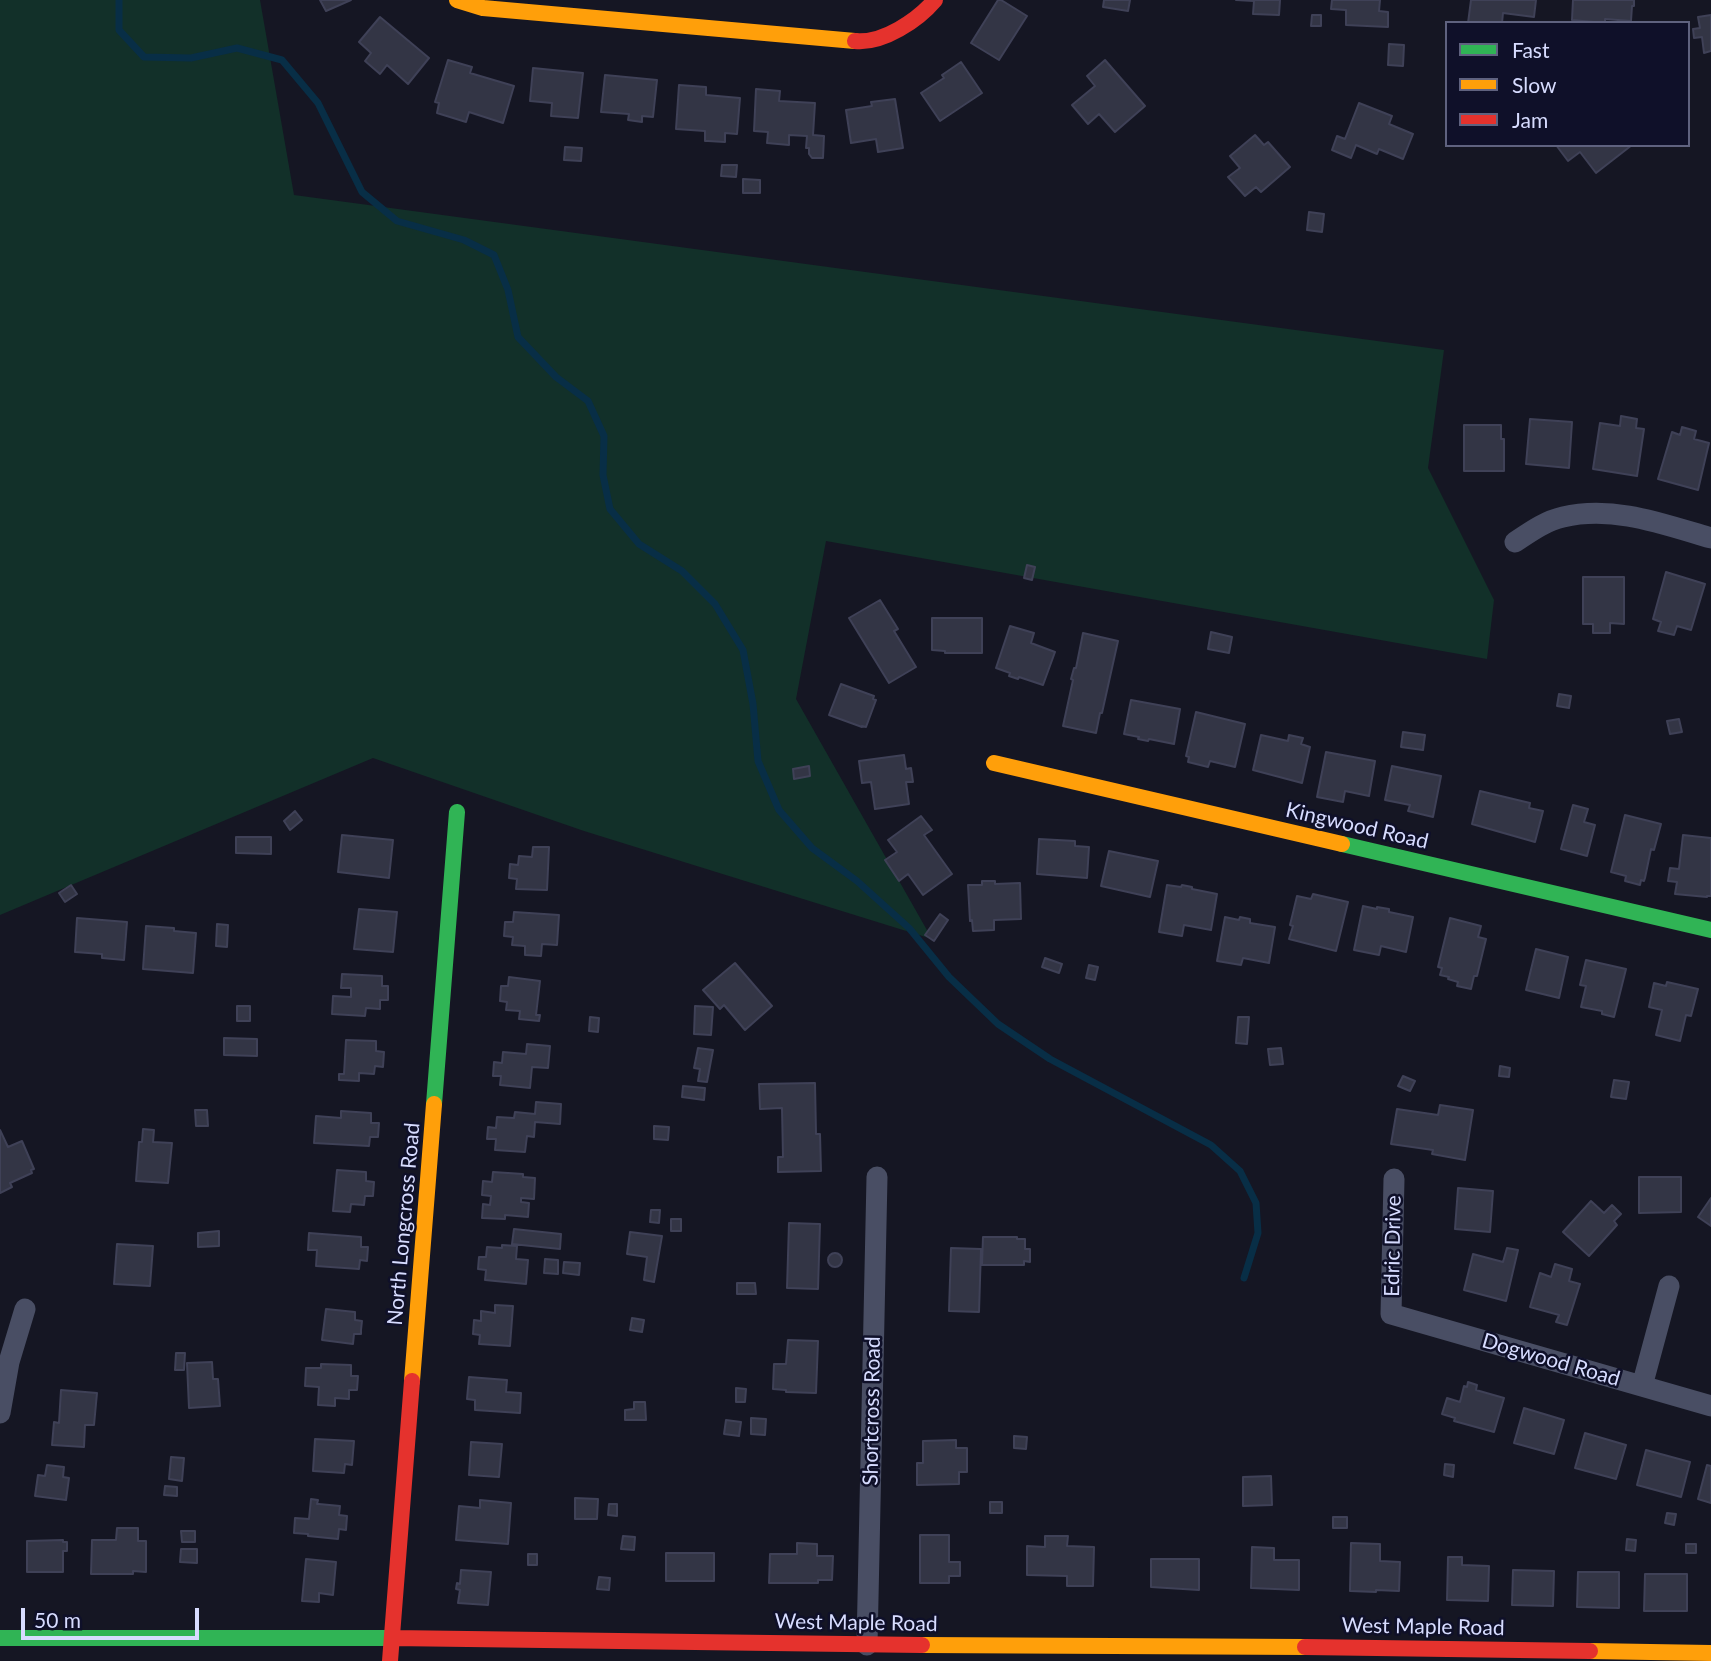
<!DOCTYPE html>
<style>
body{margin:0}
#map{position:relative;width:1711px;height:1661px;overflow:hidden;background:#151623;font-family:Lato,sans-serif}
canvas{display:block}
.legend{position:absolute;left:1445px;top:21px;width:245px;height:126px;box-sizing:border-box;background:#0f1029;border:2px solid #5f627f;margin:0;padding:9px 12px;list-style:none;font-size:21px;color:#d7dcff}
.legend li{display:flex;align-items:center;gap:14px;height:35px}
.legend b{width:35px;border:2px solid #5f627f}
.scale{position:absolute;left:21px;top:1608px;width:178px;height:32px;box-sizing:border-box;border:4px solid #d7dcff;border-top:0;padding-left:9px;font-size:21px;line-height:24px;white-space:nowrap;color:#d7dcff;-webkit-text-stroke:5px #0f1029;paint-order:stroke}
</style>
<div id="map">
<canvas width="1711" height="1661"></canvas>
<ul class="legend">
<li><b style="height:9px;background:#30b455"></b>Fast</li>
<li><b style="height:9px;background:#ff9f0a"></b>Slow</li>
<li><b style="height:9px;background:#e5322d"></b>Jam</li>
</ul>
<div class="scale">50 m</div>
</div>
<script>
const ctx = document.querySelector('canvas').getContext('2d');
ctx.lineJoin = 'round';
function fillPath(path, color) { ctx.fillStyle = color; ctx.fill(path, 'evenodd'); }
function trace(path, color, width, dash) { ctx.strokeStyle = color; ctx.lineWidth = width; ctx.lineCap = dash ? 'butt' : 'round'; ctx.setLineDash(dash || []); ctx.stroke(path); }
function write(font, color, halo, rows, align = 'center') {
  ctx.font = font + ' Lato,sans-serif'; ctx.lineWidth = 5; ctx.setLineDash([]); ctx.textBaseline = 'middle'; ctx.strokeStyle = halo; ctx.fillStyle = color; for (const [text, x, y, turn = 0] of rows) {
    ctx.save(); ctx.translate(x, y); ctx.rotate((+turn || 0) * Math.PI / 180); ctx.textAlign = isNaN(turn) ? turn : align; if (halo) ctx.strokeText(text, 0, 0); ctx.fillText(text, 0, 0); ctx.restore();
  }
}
const green = new Path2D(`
 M0,0H260L294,195L1444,350L1428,468L1494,600L1487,659L826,541L796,699L932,939L584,831L373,758L0,915Z`);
const stream = new Path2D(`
 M119,0V30L144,57L191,58L237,48L282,60L318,103L362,192L397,221L464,240L494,255L508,290L518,337L556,377L588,401L604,436L603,475L610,509L639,544L682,571L715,604L743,650L753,704L758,761L779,810L812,848L857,881L909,928L949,977L998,1024L1050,1059L1211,1145L1240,1171L1256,1203L1258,1233L1244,1278`);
const building = new Path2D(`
 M320,0H351L326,11Z
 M998,0H1001L1027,16L999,60L971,43Z
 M1104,0H1130L1128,11L1103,7Z
 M1236,0H1280L1279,15L1253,14L1254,1Z
 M1332,0H1380L1379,11L1388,12V27L1346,25V10L1331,9Z
 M1471,0H1536L1534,17L1503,13L1502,23H1468Z
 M1573,0H1634V6H1632L1631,21L1605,19V23L1572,20Z
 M1312,15H1321V26H1311Z
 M1711,15V51L1704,53L1702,37L1694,38L1693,29L1700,28L1698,17Z
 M380,17L429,58L408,84L387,65L380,74L365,61L371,53L359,42Z
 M1389,44L1404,45L1403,66L1388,65Z
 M448,60L472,67L470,73L514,86L503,123L469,112L466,122L437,113L439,103L435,102Z
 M1105,60L1145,106L1115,132L1099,114L1088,124L1072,105L1095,86L1087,76Z
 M961,62L982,93L940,121L921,93L944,78L942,75Z
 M533,68L583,73L578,118L551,116L552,103L530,101Z
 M605,75L657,80L653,117L642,116V122L628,120L629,114L601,112Z
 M679,85L706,87V95L740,98L737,134L725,133V142L708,141H705V131L676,129Z
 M756,89L780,91L779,101L815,103L813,135L824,136L823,158H812L809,154V148H806L807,136L789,135V145L767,143L768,132L754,131Z
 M895,99L903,148L878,152L876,139L851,143L846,110L872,106L871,102Z
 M1359,103L1392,116L1389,124L1413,134L1403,159L1379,149L1377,154L1356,145L1351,158L1332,150L1337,136L1345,139Z
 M1255,135L1264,145L1268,142L1290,167L1261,192L1256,187L1245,196L1228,177L1240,168L1230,156Z
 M1556,145H1632L1596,173L1580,152L1568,161Z
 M565,147L582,148L581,161L564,160Z
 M722,165H737L736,177L721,176Z
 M743,179L760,180V193H743Z
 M1309,212L1324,214L1322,232L1307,230Z
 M1621,416L1637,419L1636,428L1644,429L1637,476L1593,469L1600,423L1620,426Z
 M1530,419L1572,422L1569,468L1526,464Z
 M1464,425H1501V439H1504V471H1464Z
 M1682,427L1696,431L1694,439L1709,443L1698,490L1658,479L1672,432L1680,435Z
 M1027,565L1035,567L1032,580L1024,578Z
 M1666,572L1705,584L1691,630L1677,626L1674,635L1658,631L1661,622L1653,619Z
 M1583,577H1624V624L1610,623V633H1593V624H1583Z
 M880,600L898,629L894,631L916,667L889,683L849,618Z
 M932,618H982V653H945V651L932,650Z
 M1010,626L1034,633L1031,643L1055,652L1043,685L1019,677L1018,679L1009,676L1010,673L996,668Z
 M1211,632L1232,637L1229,653L1208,649Z
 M1083,633L1118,641L1102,713H1100L1096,733L1063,726L1073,680L1071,679L1074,668H1076Z
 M841,684L874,696L873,699L876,700L866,727L862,726V727L829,715Z
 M1559,694L1571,696L1569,708L1557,706Z
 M1131,700L1180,709L1174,744L1149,739L1148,741L1138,739L1139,737L1124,734Z
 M1196,712L1245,724L1235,767L1210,761L1208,767L1188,762L1189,757L1186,756Z
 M1679,719L1682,732L1670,734L1667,721Z
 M1403,732L1425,735L1423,750L1401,747Z
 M1261,735L1288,741L1289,735L1303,738L1301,744L1310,747L1302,783L1253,770Z
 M1326,752L1375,761L1369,796L1345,791L1343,802L1317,797Z
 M904,755L906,769L911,768L913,782H906L909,804L875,809L871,782L862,783L859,761Z
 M809,766L810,776L794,779L793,769Z
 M1392,766L1441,776L1433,817L1408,811L1410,805L1385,800Z
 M1480,791L1530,803L1529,808L1543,811L1535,842L1472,824Z
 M1573,805L1588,809L1584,822L1595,825L1587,856L1561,849Z
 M295,811L302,820L290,830L284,821Z
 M1625,815L1661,824L1654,850L1651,849L1645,878L1644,881L1641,880L1640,885L1625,881L1626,876L1611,872Z
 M921,816L932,830L924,835L952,874L923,895L908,874L899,881L885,860L897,852L888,840Z
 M342,835L393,840L389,878L338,872Z
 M1683,835L1711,838V896H1707V897L1675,894L1677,882L1668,881L1670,868L1679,869Z
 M236,837H271V854L236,853Z
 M1039,839L1075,841V846L1089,847L1087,878L1037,874Z
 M533,847H549L547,890L516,889L517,879L509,878L510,864L518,865L519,856L532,857Z
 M1109,851L1158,861L1150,897L1101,886Z
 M982,881H995V884L1020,883L1021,919L994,920V930L973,931L972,920L970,921L968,885H982Z
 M71,885L77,894L65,902L59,893Z
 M1167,885L1181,887L1182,885L1192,887V889L1217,894L1211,930L1184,925L1182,936L1159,932Z
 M1313,894L1348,902L1336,951L1289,939L1293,926L1290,925L1297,896L1311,899Z
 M1363,906L1377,909V907L1389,909V912L1413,917L1406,952L1381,946L1379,955L1354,950Z
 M359,909L397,912L393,952L354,949Z
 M514,912L559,915L557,945L542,944L541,956L525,955V946L512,945L513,937L504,936L505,922H513Z
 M940,914L948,920L934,941L925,935Z
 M1225,917L1239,920L1240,917L1250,919V923L1275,927L1269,963L1243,958L1241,965L1217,961Z
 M77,918L127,922L124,960L102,958V954L75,952Z
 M1450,918L1481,926L1478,937L1486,939L1477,976H1474L1471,989L1457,986L1458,982L1448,979L1449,977L1440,975L1442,968L1438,967Z
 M217,924L228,925L227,947L216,946Z
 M146,926L174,928V931L196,933L193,973L143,969Z
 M1536,949L1568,957L1559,998L1526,990Z
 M1045,958L1062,964L1059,973L1042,967Z
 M1586,960L1626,969L1614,1017L1602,1014V1011L1581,1007L1586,986L1580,985Z
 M735,963L772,1006L745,1030L724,1005L720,1009L703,990Z
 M1089,965L1098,967L1095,980L1086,978Z
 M342,974L382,976V986H388V1000H380V1009L366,1008L365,1016L332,1014L333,996L351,997V988H341Z
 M509,977L540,981L536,1015H540L539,1021L519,1019L520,1011L506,1010L507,1002L500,1001L501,986H508Z
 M1667,982L1698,989L1691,1016L1686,1015L1680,1041L1656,1035L1662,1010L1649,1007L1654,983L1666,986Z
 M237,1006H250V1021H237Z
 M695,1006L713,1007L711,1035L694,1034Z
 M590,1017L599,1018L598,1032L589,1031Z
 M1238,1017H1249L1247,1044L1236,1043Z
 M224,1038L257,1039V1056L224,1055Z
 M346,1040L376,1041V1051L384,1052L383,1067L375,1066L374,1074L359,1073V1081L339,1080V1074H344Z
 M527,1044L550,1046L548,1068L532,1067L530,1088L500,1085L501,1076H493L494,1062L502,1063L503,1052L526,1054Z
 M698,1048L713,1050L707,1082L698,1081L700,1069L694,1068Z
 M1281,1048L1283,1064L1270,1065L1268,1049Z
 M1500,1066L1510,1068L1509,1077L1499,1076Z
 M1403,1076L1415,1081L1410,1091L1398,1086Z
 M1614,1080L1629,1082L1626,1099L1611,1097Z
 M815,1083L816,1134H820L821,1171L778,1172V1157H783L782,1108L760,1109L759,1084Z
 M683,1086L705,1088L704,1100L682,1097Z
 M536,1102L561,1104L560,1124L535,1122L534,1137L527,1136L525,1152L495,1150L496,1139H487L488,1127L496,1128L497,1117L514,1118L515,1112L535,1114Z
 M1440,1105L1473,1110L1465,1160L1432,1154L1433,1150L1391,1144L1397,1109L1438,1115Z
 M195,1110H207L208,1126H196Z
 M341,1111L371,1113V1123H379L378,1137H370L369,1146L314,1143L316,1116L341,1118Z
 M654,1126L669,1127L668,1140L654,1139Z
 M143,1129L154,1130L153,1142L172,1143L168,1183L136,1181L139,1142H142Z
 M0,1130L8,1147L22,1141L34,1169L31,1170L32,1173L10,1183L12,1187L0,1193Z
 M337,1170L366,1172V1181L374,1182L373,1196H365L364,1205L351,1204L350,1212L333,1211Z
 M493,1172L523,1174V1177L535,1178L534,1199L521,1198V1202L529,1203L528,1217L505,1215V1219L482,1218L483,1204L490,1205L491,1196L482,1195L483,1181L492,1182Z
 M1639,1177H1681V1212L1639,1213Z
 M1458,1188L1493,1191L1490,1232L1455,1229Z
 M1711,1198V1226L1698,1217Z
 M1591,1201L1604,1213L1612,1205L1621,1214L1614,1221L1617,1225L1589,1256L1563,1232Z
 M651,1210H660L659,1223L650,1222Z
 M671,1219H681V1231H671Z
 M789,1223L820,1224L818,1289L787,1288Z
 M514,1229L561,1234L560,1249L512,1244Z
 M219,1231V1246L198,1247V1233Z
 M630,1232L662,1236L654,1282L644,1280L647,1257L627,1254Z
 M309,1233L361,1237V1247H368L367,1261L360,1260L359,1269L316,1266L317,1250H308Z
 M983,1237H1017V1239H1025V1249H1030V1262L1024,1261V1265H982Z
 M117,1244L153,1246L150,1286L114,1284Z
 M502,1245L517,1246L516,1259L528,1260L526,1284L485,1280L486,1270L478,1269L479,1257H486L487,1247L502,1248Z
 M951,1248L981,1249L979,1312L949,1311Z
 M1507,1248L1518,1250L1506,1301L1464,1290L1473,1254L1503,1262Z
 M828 1260a7 7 0 1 1 14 0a7 7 0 1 1-14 0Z
 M545,1259L558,1260V1274L544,1273Z
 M564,1262L580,1263L579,1275L563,1273Z
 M1555,1264L1572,1269L1569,1281L1580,1284L1567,1325L1556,1322L1559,1315L1530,1307L1540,1273L1551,1277Z
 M737,1283H755L756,1294H737Z
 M495,1305L513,1306L510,1346L479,1344L480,1335L473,1334L474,1320L481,1321V1311L495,1313Z
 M326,1309L355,1312V1320L362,1321L361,1330V1334H354L353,1344L322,1340Z
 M632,1318L644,1320L642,1332L630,1330Z
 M788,1340L818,1341L816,1393L786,1392V1390L773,1389L774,1364H786Z
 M176,1353H185L184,1370H175Z
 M212,1362L213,1379H218L220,1406L189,1408L187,1363Z
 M321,1364L351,1365V1376H358L357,1390H349V1399L335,1398V1406L318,1405L319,1387L305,1386L306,1368H321Z
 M469,1377L507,1380L506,1392L521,1393L520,1413L475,1410V1400L467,1399Z
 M1468,1382L1477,1385L1476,1390L1504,1398L1494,1432L1454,1421L1455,1418L1442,1414L1447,1398L1460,1402L1464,1386L1467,1387Z
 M736,1388L746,1389L745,1402H736Z
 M61,1390L97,1393L94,1425H85L84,1447L52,1445L54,1422L59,1423Z
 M634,1402H645L646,1420H625V1410L634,1409Z
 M1524,1408L1564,1420L1554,1454L1514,1443Z
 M751,1418L766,1419L765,1435L751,1434Z
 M726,1420L741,1422L739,1436L724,1434Z
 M1585,1433L1626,1445L1616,1479L1575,1468Z
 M1014,1436L1027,1437L1026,1449L1014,1448Z
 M315,1439L354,1441L352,1465L345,1464L344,1473L313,1471Z
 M956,1440V1448H967V1472H959V1484L917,1485V1463H923V1441Z
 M471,1442L502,1444L499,1477L469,1475Z
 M1646,1450L1690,1462L1681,1497L1637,1485Z
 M171,1457L184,1458L182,1481L169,1479Z
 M1445,1464L1454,1465L1453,1477L1444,1475Z
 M47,1465L64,1467L63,1477L69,1478L66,1500L35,1496L38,1475L45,1476Z
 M1707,1465L1711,1466V1503L1698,1499Z
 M1271,1476L1272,1505L1243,1506V1477Z
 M165,1486L177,1487V1496L164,1495Z
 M575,1498L598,1499L597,1519H575Z
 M311,1499L318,1500L317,1504H319L340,1506L339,1515L347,1516L346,1530L339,1529L338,1539L308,1536V1534L294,1533L295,1518L309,1519Z
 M480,1500L511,1503L508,1544L456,1540L459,1506L480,1508Z
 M990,1502H1002V1513H990Z
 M609,1504H617V1516L608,1515Z
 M1667,1513L1676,1514L1674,1525L1665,1523Z
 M1333,1517H1347V1528H1333Z
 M117,1528H138V1541H146V1572L133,1571V1574H91L92,1540H116Z
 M181,1531H195V1542H182Z
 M920,1535H949V1562H960V1576H949V1583H920Z
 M623,1536L635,1537L634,1550L621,1549Z
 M1045,1536H1068L1067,1546L1094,1547L1093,1586H1067V1576L1027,1575V1546L1045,1547Z
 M1627,1539L1636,1540L1635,1551L1626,1550Z
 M63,1540V1542H67V1551H63V1572H27V1541Z
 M797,1543L817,1544V1556H833L832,1580H818V1583H769L770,1554H797Z
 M1351,1543L1380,1544V1561L1400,1562L1399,1591L1376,1590V1592L1350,1591Z
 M1686,1544H1696V1553H1686Z
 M1252,1547L1274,1548V1560H1299V1590L1251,1588Z
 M181,1549H197V1563L180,1562Z
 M666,1553H714V1581H666Z
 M528,1554H537V1565H528Z
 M1448,1557H1462V1565L1489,1566L1488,1601L1447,1600Z
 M306,1559L336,1562L333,1595L319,1593V1602L302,1601Z
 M1151,1559H1199V1590L1151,1587Z
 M461,1570L491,1572L488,1605L458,1603L460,1590L456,1589L457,1583L460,1584Z
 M1513,1570L1554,1571L1553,1606L1512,1605Z
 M1578,1572H1619V1608L1577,1607Z
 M1645,1574H1687V1611H1644Z
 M599,1577L610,1578L609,1590L597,1589Z`);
const street = new Path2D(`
 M1515,542C1530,532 1545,521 1563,517C1613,505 1663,524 1711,538
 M1394,1179L1391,1314L1711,1406
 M1642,1386L1669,1286
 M0,1413L9,1362L25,1309
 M867,1645L877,1177`);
const fast = new Path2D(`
 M1342,844L1711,930
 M434,1104L457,812
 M0,1638H392`);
const slow = new Path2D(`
 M457,0L483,8L855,41
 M994,763L1342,844
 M412,1381L434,1104
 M922,1645L1305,1647
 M1590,1651L1711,1653`);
const jam = new Path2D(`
 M855,41C883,44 918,20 935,0
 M392,1638L922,1645
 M1305,1647L1590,1651
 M390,1661L412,1381`);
const streetNames = [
 ["Kingwood Road",1357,826,13],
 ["North Longcross Road",404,1224,-85],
 ["Edric Drive",1393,1246,-89],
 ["Dogwood Road",1551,1360,16],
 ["Shortcross Road",872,1411,-89],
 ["West Maple Road",856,1623,1],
 ["West Maple Road",1423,1627,1]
];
fillPath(green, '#123029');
trace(stream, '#082e46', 7);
fillPath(building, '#333545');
trace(building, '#3f4157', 2);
trace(street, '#494e64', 21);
trace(fast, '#30b455', 16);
trace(slow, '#ff9f0a', 16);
trace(jam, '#e5322d', 16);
write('21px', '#d7dcff', '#0f1029', streetNames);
</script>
